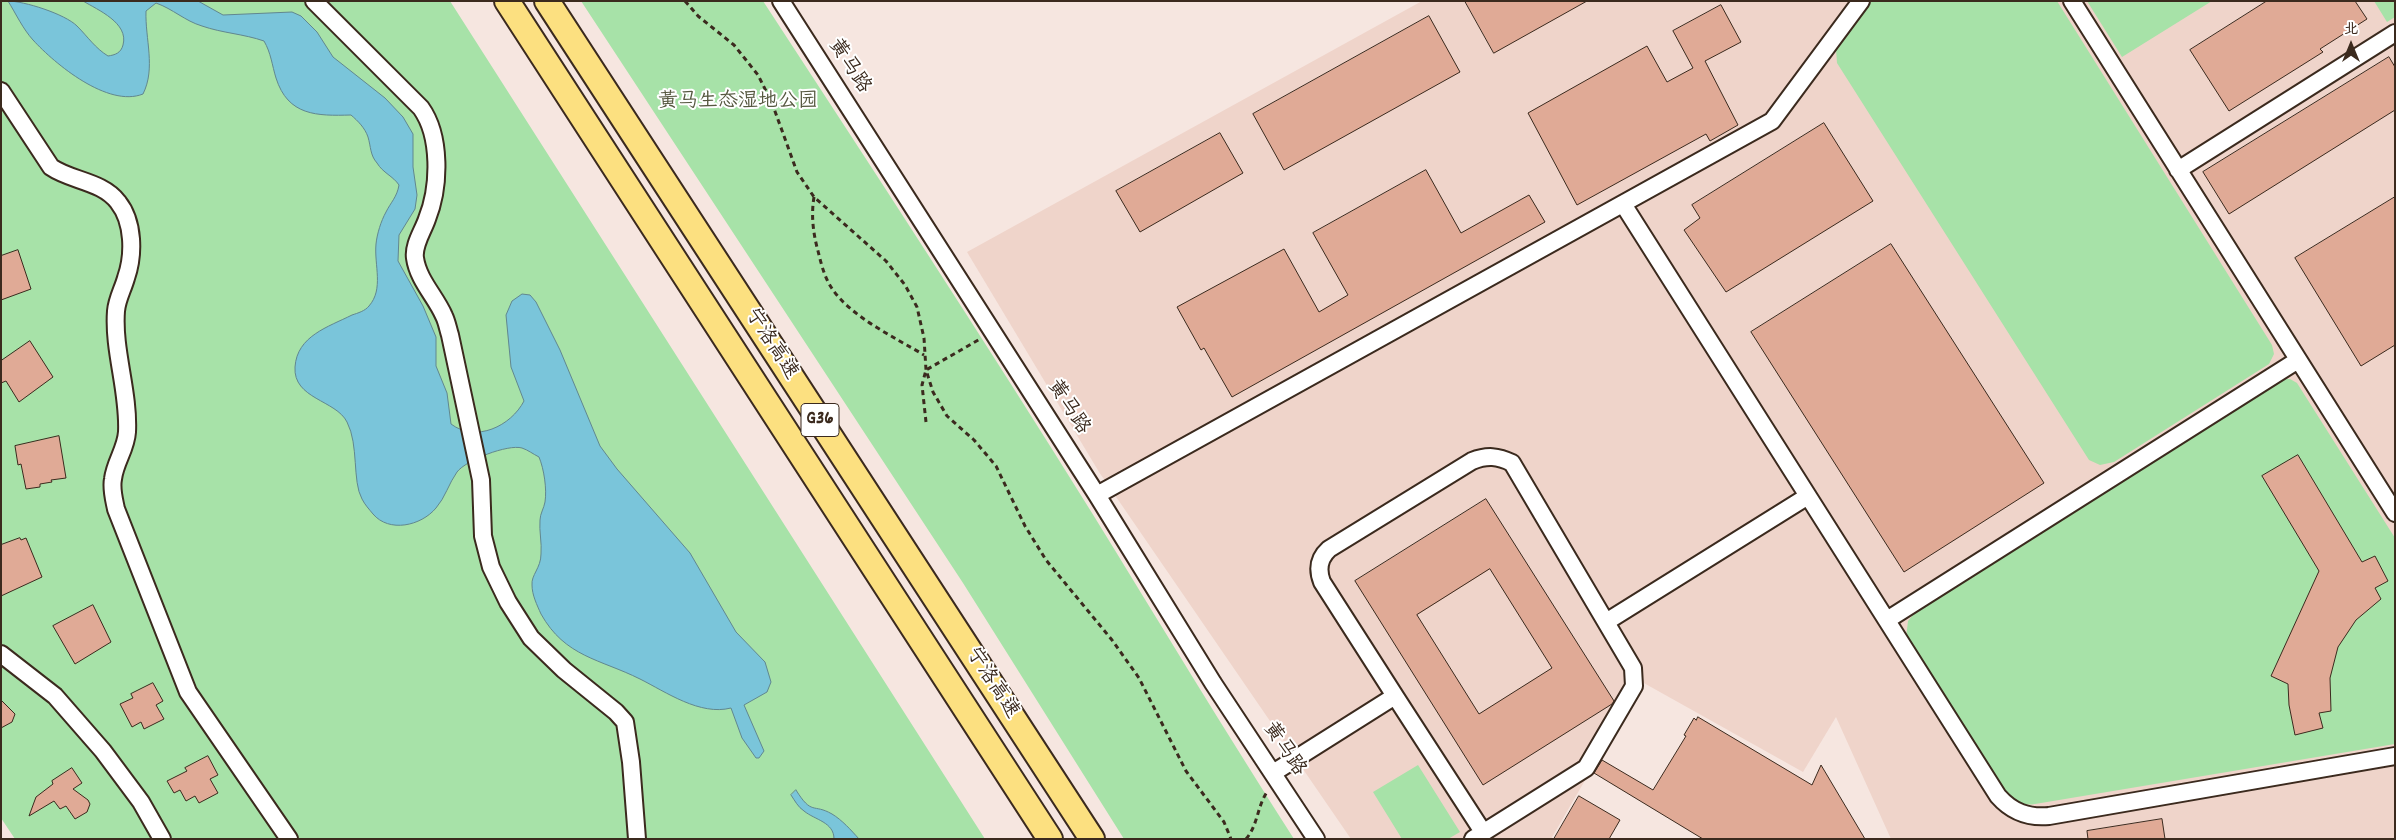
<!DOCTYPE html>
<meta charset="utf-8">
<style>
body{margin:0}
#map{position:relative;width:2396px;height:840px;overflow:hidden;background:#f6e6e0;font-family:Dekko,"LXGW WenKai TC",sans-serif}
canvas{display:block}
.frame{position:absolute;inset:0;border:2px solid #3b2a1e;pointer-events:none}
.north{position:absolute;left:2326px;top:20px;width:50px;height:50px;-webkit-text-stroke:4px #fff;paint-order:stroke;rotate:0deg;font-size:14px;font-weight:700;line-height:20px;text-align:center;color:#3b2a1e}
.north::after{content:'';display:block;margin:auto;width:18px;height:22px;background:#3b2a1e;clip-path:polygon(50% 0,100% 100%,50% 72%,0 100%)}
</style>
<div id="map">
<canvas width="2396" height="840"></canvas>
<div class="frame"></div>
<div class="north">北</div>
</div>
<script>
const ctx = document.querySelector('canvas').getContext('2d');
ctx.lineJoin = 'round';
function fillPath(path, color) { ctx.fillStyle = color; ctx.fill(path, 'evenodd'); }
function trace(path, color, width, dash) { ctx.strokeStyle = color; ctx.lineWidth = width; ctx.lineCap = dash ? 'butt' : 'round'; ctx.setLineDash(dash || []); ctx.stroke(path); }
function write(font, color, halo, rows, align = 'center') {
  ctx.font = font + ' Dekko,"LXGW WenKai TC",sans-serif'; ctx.lineWidth = 4; ctx.setLineDash([]); ctx.textBaseline = 'middle'; ctx.strokeStyle = halo; ctx.fillStyle = color; for (const [text, x, y, turn = 0] of rows) {
    ctx.save(); ctx.translate(x, y); ctx.rotate((+turn || 0) * Math.PI / 180); ctx.textAlign = isNaN(turn) ? turn : align; if (halo) ctx.strokeText(text, 0, 0); ctx.fillText(text, 0, 0); ctx.restore();
  }
}
const built = new Path2D(`
 M1422,1H2395V839H1891L1836,717L1803,772L1642,682L1551,839H1351L1099,472L967,252Z`);
const green = new Path2D(`
 M1,1H450L985,839H15L1,818Z
 M581,1H763C874,171 985,341 1092,513C1159,622 1225,731 1294,839H1124L963,583Z
 M1870,1H2057L2272,345L2274,354L2269,364L2114,462L2100,465L2089,460L1837,63L1836,49Z
 M2087,1H2212L2122,57Z
 M2374,1H2395V17L2387,22Z
 M2281,379H2290L2297,383L2395,538V744L2035,804C2024,806 2016,803 2007,796L1906,638L1908,621L1916,611Z
 M1418,765L1460,832L1448,839H1402L1373,792Z`);
const water = new Path2D(`
 M8,1C24,1 65,14 77,26C88,37 95,48 108,56C115,55 121,53 123,45C129,23 98,10 83,1H198L223,15L292,12L301,16L317,32L333,57L385,98L403,117L413,134V167L417,195L415,209L399,235L398,261L423,306L436,337V366L447,393L451,424C476,443 511,426 524,401L511,367L506,315L512,301L522,294L530,295L536,302L560,350L600,446L617,469L690,553L736,632L765,662L771,682L767,692L744,705L764,751L759,758H756L742,738L731,708C700,716 666,692 640,679C600,659 565,657 541,614C537,605 532,595 532,585C531,575 541,568 541,554C542,543 539,531 540,520C540,514 544,508 545,502C547,489 544,469 539,457C533,454 528,450 522,448C508,444 466,460 457,472C449,483 445,498 436,508C421,526 389,533 373,514C369,509 365,505 362,499C352,481 359,445 347,422C336,400 293,399 295,367C297,336 328,327 352,315C358,313 365,311 369,306C384,289 374,265 376,244C377,234 381,221 386,212C391,202 397,197 399,185C393,176 383,173 377,163C370,155 371,147 368,137C365,128 358,121 351,115C317,116 288,116 276,78C272,65 271,53 264,41C244,34 222,33 202,26C185,21 173,9 156,3L146,11C145,39 156,68 143,94C108,108 55,64 33,40C23,29 16,14 8,1Z
 M796,790C812,816 813,803 832,814C842,820 851,830 859,839H834C834,822 815,820 804,811C798,807 795,801 791,795Z`);
const building = new Path2D(`
 M1465,1H1587L1494,53Z
 M2267,1H2355L2367,19L2320,49L2323,52L2229,111L2190,50Z
 M1721,5L1741,42L1705,61L1738,125L1710,141L1706,134L1577,205L1528,113L1647,46L1667,82L1693,68L1673,31Z
 M1429,16L1460,72L1284,170L1253,114Z
 M2389,57L2395,67V110L2229,214L2203,172Z
 M1824,123L1873,201L1726,292L1684,230L1700,218L1692,205Z
 M1220,133L1243,173L1140,232L1116,191Z
 M1426,170L1461,233L1529,195L1545,222L1232,397L1204,348L1201,350L1177,307L1284,249L1319,312L1348,295L1313,233Z
 M2395,197V345L2361,366L2295,258Z
 M1891,244L2044,483L1904,572L1751,332Z
 M18,250L31,289L1,300V256Z
 M30,341L53,377L19,402L6,381L1,383V361Z
 M59,436L66,478L51,480L52,482L40,484V487L26,489L21,464L18,465L15,446Z
 M2298,455L2362,562L2375,556L2388,581L2375,588L2381,599L2356,620L2338,647L2330,678L2331,711L2319,713L2323,728L2295,735L2289,705L2288,684L2271,676L2319,571L2262,476Z
 M1486,499L1614,701L1612,704L1483,785L1355,581ZM1490,569L1552,668L1479,714L1417,615Z
 M20,538L21,540L26,538L42,577L1,596V545Z
 M93,605L111,642L75,664L53,626Z
 M153,683L163,701L156,705L164,719L144,729L141,722L132,727L120,704L133,698L131,694Z
 M1,700L15,714L12,722L1,728Z
 M1698,717L1812,785L1821,765L1865,839H1703L1594,773L1602,760L1653,790L1686,736L1684,735L1694,718L1696,720Z
 M208,756L218,775L210,779L218,793L199,803L195,796L186,801L180,790L174,793L167,781L187,771L185,768Z
 M72,768L82,783L73,789L88,800L90,804L87,812L75,819L66,806L60,809L54,801L29,816L36,797L53,784L52,781Z
 M1579,796L1620,820L1609,839H1554Z
 M2162,819L2165,839H2088L2087,831Z`);
const path = new Path2D(`
 M685,1L698,16L734,45L758,75L772,103L797,172L814,197L886,261L905,285L917,307L924,338L926,370L933,392L947,416L974,440L996,466L1025,526L1046,560L1112,640L1139,678L1186,771L1224,822L1231,839
 M814,197C811,215 813,233 818,251C821,263 824,276 831,287C849,316 896,338 924,355
 M926,422L922,385L926,370L980,339
 M1246,839C1258,825 1257,807 1267,792`);
const minor = new Path2D(`
 M314,1L421,108C441,136 440,186 427,219C423,231 413,245 415,258C418,280 436,297 444,316C447,322 448,329 450,335L481,480L483,536L491,567L508,602L531,638L564,670L616,712L625,722L631,762L637,839
 M781,1L1097,495L1213,683L1316,839
 M2072,1L2395,513
 M1,91L51,167C71,181 102,181 118,202C134,222 134,255 126,278C123,289 117,299 116,311C113,351 129,391 127,432C126,449 115,462 113,479C111,489 114,499 116,509L188,692L289,839
 M2178,170L2395,33
 M1623,204L1998,796C2012,812 2028,818 2049,816L2395,756
 M1097,495L1772,121L1861,1
 M1887,620L2298,360
 M1606,622L1808,496
 M1,654L55,696L103,751L141,802L162,839
 M1395,696L1322,582C1317,569 1319,558 1329,549L1472,461C1487,455 1498,456 1512,463L1633,668L1634,686L1586,768L1473,839
 M1273,773L1395,696L1483,832`);
const highway = new Path2D(`
 M507,1L1050,839
 M547,1L1092,839`);
const shields = [
 [820,420,38]
];
const shieldNames = [
 ["G36",820,420]
];
const streetNames = [
 ["黄马路",848,67,57],
 ["宁洛高速",770,345,57],
 ["黄马路",1067,408,57],
 ["宁洛高速",991,684,57],
 ["黄马路",1283,750,56]
];
const parkNames = [
 ["黄马生态湿地公园",738,103]
];
fillPath(built, '#efd4ca');
fillPath(green, '#a7e2a8');
fillPath(water, '#7ac5da');
trace(water, '#61878f', 1);
fillPath(building, '#e0aa96');
trace(building, '#3b2a1e', 1);
trace(minor, '#3b2a1e', 20);
trace(highway, '#3b2a1e', 28);
trace(path, '#3b2a1e', 3, [5, 4]);
trace(minor, '#fff', 16);
trace(highway, '#fce080', 24);
for (const [x, y, w] of shields) { const box = new Path2D(); box.roundRect(x - w / 2, y - 16.5, w, 33, 4); ctx.fillStyle = '#fff'; ctx.fill(box); trace(box, '#3b2a1e', 1); }
write('bold 19px', '#3b2a1e', null, shieldNames);
write('20px', '#3b2a1e', '#fff', streetNames);
write('20px', '#565840', '#fff', parkNames);
</script>
